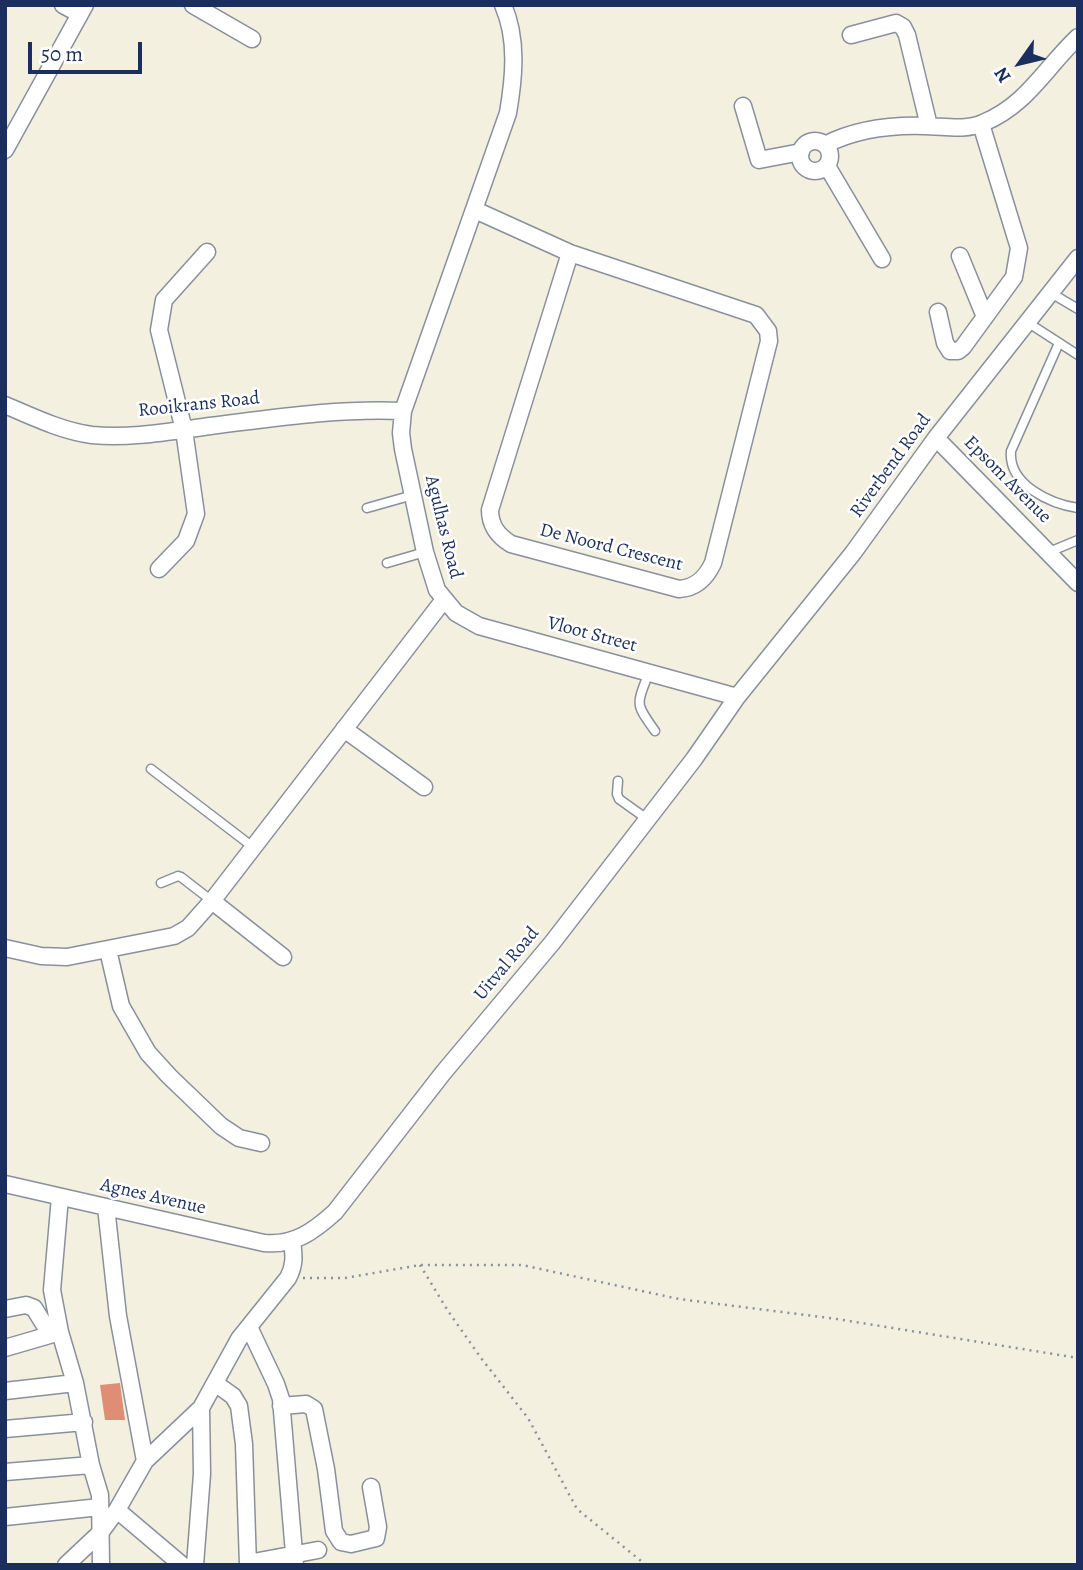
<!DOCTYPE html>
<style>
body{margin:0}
#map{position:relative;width:1083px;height:1570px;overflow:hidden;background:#f4f0df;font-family:Alegreya,serif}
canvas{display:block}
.frame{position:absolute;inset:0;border:7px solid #1b2f5e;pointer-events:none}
.north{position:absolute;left:985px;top:28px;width:70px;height:70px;-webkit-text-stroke:5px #fff;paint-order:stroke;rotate:236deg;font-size:19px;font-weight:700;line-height:28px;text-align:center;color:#1b2f5e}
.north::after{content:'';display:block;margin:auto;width:24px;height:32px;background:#1b2f5e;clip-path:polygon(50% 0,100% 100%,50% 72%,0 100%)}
.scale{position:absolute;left:28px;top:42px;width:114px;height:32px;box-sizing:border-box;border:4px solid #1b2f5e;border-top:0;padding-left:9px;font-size:21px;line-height:24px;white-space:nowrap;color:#1b2f5e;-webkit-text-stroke:5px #fff;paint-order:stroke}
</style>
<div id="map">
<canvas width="1083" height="1570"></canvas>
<div class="frame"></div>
<div class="north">N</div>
<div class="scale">50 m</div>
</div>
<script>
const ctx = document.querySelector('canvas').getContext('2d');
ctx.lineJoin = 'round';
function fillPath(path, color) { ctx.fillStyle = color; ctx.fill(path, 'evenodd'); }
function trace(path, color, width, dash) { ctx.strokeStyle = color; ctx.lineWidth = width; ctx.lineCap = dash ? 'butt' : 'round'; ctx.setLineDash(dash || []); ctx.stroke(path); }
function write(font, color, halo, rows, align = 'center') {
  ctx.font = font + ' Alegreya,serif'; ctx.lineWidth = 5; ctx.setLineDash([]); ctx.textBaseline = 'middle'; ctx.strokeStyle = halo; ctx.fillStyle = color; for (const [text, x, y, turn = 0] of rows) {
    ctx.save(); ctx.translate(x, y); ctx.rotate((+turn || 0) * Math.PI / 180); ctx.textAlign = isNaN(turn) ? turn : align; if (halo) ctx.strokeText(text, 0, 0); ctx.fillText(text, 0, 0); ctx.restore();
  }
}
const building = new Path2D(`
 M120,1383L125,1420H105L100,1385Z`);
const path = new Path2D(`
 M420,1265L448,1311L481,1358L528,1418L577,1509L646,1565
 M303,1278H345L420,1265H522L679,1299L837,1319L1078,1358`);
const lane = new Path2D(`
 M1051,293L1078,309
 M1027,322L1078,355
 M1059,343L1011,451C1008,485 1051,504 1078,508
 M367,508L413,495
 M1049,552L1078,540
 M387,563L425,552
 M649,672C637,705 634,702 655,731
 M151,769L253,847
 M618,781L617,794L619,799L647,819
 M161,883L178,876L181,877L212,901`);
const street = new Path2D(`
 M63,5L80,14
 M193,5L252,39
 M503,5C518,39 514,78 508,113L403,411L401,433L403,449L425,552L437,590L456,613L479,626L737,697
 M851,35L896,23L903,27L907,35L929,126
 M743,106L759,160L801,152
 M800 156a15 15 0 1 1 30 0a15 15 0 1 1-30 0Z
 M825,145C856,129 889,125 924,126C943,126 965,131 983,123C1027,105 1045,68 1078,37
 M5,150L85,5
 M827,166L882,259
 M475,210L570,253L756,315L768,331L769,341L713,563C706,578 696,588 679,589L511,544C498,536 490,526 490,510L570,253
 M960,256L985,317
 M938,312L945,343L950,351H958L963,347L1014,277L1019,248L981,124
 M5,405C33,417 62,431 92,435C130,439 172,431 210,426C274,418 337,408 403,411
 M936,438L1078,583
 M159,569L186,541L196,514L184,430L159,330L164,300L207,252
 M344,729L424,787
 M212,901L283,957
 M5,948L41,956L67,957L174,936L188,928L212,901L443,601
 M108,950L121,1006L148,1053L169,1076L221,1126L239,1138L261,1143
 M5,1184L264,1243C294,1246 314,1231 335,1212L443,1073L552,943L694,759L737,697L853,553L936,438L1078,258
 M60,1197L52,1290L60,1332L75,1383L91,1465L100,1495L101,1565
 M106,1207L118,1316L145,1461
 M5,1309L26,1305L34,1308L50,1334
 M249,1327L276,1384L281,1399L295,1565
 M5,1348L60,1332
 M216,1384L233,1396L239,1406L244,1444L248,1565
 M5,1391L75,1383
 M281,1406L306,1404L314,1409L326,1469L334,1531L341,1542L351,1544L376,1538L378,1527L371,1487
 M5,1429L84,1422
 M5,1472L91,1465
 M117,1510L182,1565
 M5,1517L100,1507
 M248,1563L318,1550
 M66,1565L100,1533L117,1510L145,1461L201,1408L239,1339L288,1278C295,1265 294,1256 292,1241
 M195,1565L202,1474L201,1408`);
const streetNames = [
 ["Rooikrans Road",199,405,-6],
 ["Riverbend Road",891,466,-54],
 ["Epsom Avenue",1007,480,45],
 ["Agulhas Road",443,527,76],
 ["De Noord Crescent",611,548,14],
 ["Vloot Street",592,635,15],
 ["Uitval Road",507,964,-50],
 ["Agnes Avenue",153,1197,13]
];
fillPath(building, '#e08d75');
trace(lane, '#88909e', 11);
trace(street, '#88909e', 19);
trace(path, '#88909e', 2.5, [2, 5]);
trace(lane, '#fff', 8);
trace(street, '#fff', 16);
write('19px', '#1b2f5e', '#fff', streetNames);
</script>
